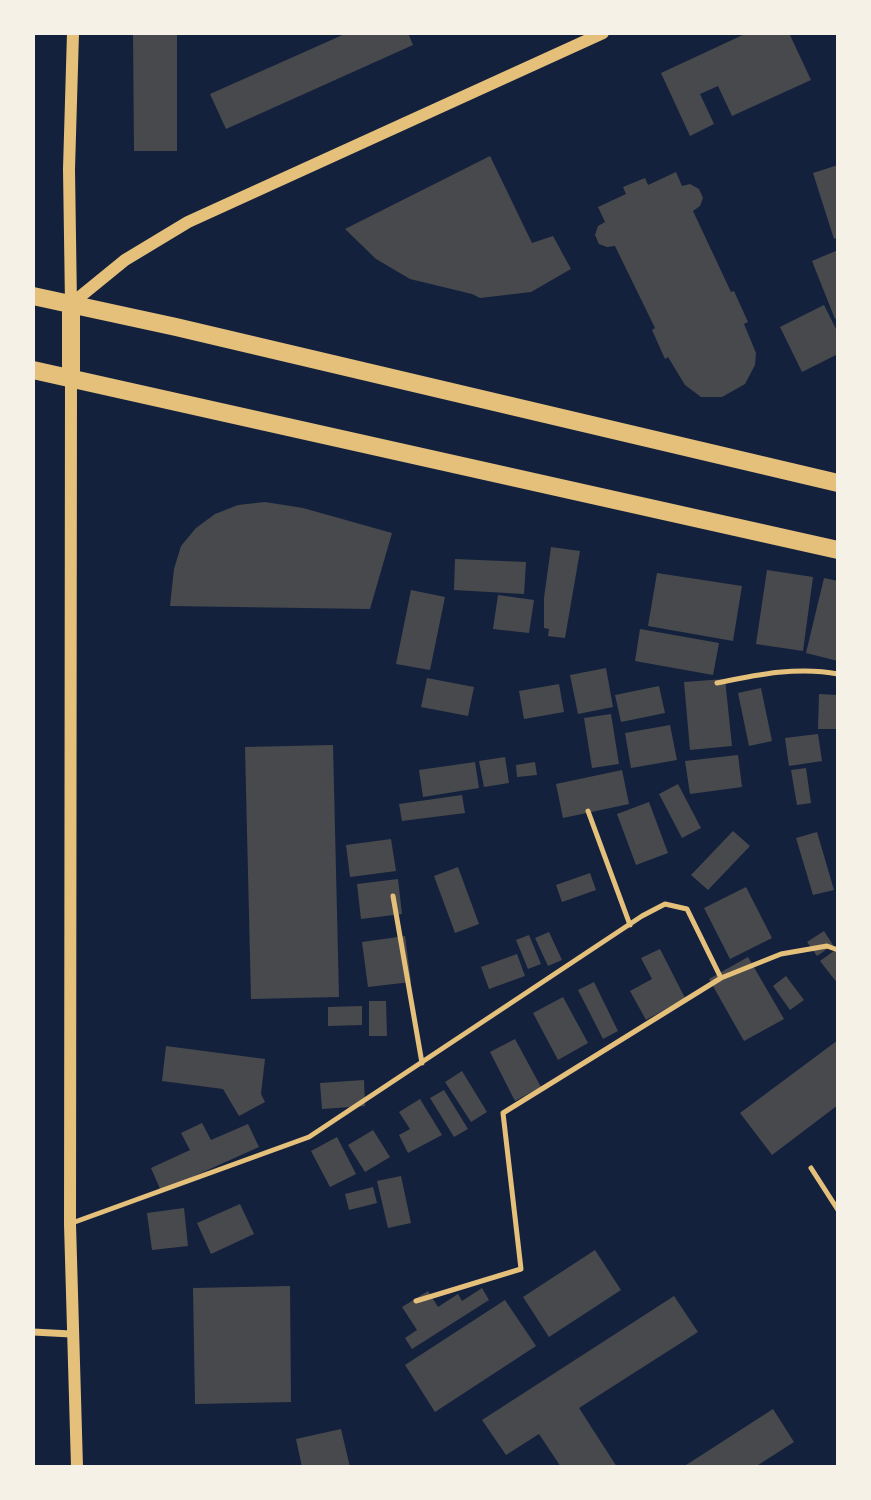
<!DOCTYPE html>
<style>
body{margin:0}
#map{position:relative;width:871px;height:1500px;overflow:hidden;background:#14213d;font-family:"Public Sans",sans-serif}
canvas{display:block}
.frame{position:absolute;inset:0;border:35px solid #f6f1e7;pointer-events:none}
</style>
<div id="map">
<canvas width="871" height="1500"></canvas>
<div class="frame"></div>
</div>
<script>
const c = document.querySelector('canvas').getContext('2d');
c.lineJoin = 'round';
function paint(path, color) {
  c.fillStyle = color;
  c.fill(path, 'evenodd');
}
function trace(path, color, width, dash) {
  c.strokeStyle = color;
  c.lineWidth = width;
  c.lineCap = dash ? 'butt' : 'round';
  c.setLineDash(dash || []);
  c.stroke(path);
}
paint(new Path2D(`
 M133 33H177V151H134Z
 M347 33H408L413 45 226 129 210 94Z
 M747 33H789L811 80 732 116 718 86 700 94 714 124 690 136 661 73Z
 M490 156 532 243 553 236 571 269 531 292 480 298 472 294 410 279 376 259 345 229Z
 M838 165V237L834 239 813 173Z
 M676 172 682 186 690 184 699 189 703 198 700 206 693 211 731 292 734 291 748 322 744 324 756 353 755 365 745 384 722 397H701L685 385 668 357 665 359 652 330 655 328 615 246 607 247 599 244 595 235 598 226 605 222 598 207 626 194 623 187 645 178 648 185Z
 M838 250V318L835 319 812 261Z
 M824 305 838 333V354L802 372 780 327Z
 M265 502 303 508 392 533 370 609 170 606 174 569 181 546 196 528 215 514 238 505Z
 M551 547 580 551 565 638 548 636 549 629 544 628V598Z
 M455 559 526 562 524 594 454 590Z
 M767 570 813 577 803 651 756 644Z
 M657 573 742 586 733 641 648 626Z
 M824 578 838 581V661L806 653Z
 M411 590 445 597 430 670 396 664Z
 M498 595 534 600 529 633 493 629Z
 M640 629 719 643 713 675 635 661Z
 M606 668 613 707 578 714 570 675Z
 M427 678 474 687 468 716 421 707Z
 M725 679 732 746 690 750 684 682Z
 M559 684 564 712 524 719 519 691Z
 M659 686 665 713 621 722 615 695Z
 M761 688 772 741 749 746 738 693Z
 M819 694 838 695V729H818Z
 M611 714 619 764 592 768 584 718Z
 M670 725 677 760 631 768 625 733Z
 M818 734 822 761 789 766 785 738Z
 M333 745 339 997 251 999 245 747Z
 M738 755 742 787 690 794 685 761Z
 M505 757 509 783 484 787 479 761Z
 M475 762 479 788 423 797 419 770Z
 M535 762 537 775 517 777 516 765Z
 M806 768 811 803 797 805 791 770Z
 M622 770 629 804 563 818 556 784Z
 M678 784 701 828 682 838 659 794Z
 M462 795 465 813 402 821 399 804Z
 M649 802 668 853 636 865 617 814Z
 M733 831 750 846 708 890 691 875Z
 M817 832 834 890 813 895 796 838Z
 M391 839 396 871 350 877 346 845Z
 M458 867 479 924 455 933 434 876Z
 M590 873 596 890 562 902 556 885Z
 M398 879 402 914 361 919 357 884Z
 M746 887 772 938 730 959 704 908Z
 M824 931 833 945 817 956 807 942Z
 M549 932 562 960 548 966 535 938Z
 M529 935 541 964 528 969 516 940Z
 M405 936 411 982 368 987 362 942Z
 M838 948V984L820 961Z
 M660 949 685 998 646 1020 630 991 652 979 641 958Z
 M517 954 525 976 489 989 481 967Z
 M748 957 784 1019 744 1041 709 979Z
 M786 976 804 1000 790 1010 773 986Z
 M594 982 618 1031 603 1039 578 990Z
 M563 997 588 1043 558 1060 533 1013Z
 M369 1001H386L387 1036H369Z
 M362 1006V1025L328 1026V1007Z
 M515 1039 541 1087 515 1101 490 1052Z
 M838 1040V1105L772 1155 740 1113Z
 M166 1046 265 1059 261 1094 265 1102 239 1116 223 1089 162 1081Z
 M462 1071 487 1112 471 1122 445 1082Z
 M364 1080 365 1106 322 1109 320 1083Z
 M444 1090 468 1129 454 1137 430 1098Z
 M420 1099 442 1135 408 1153 399 1135 410 1129 399 1112Z
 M202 1123 211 1140 248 1124 259 1147 161 1191 151 1168 190 1150 181 1133Z
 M373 1130 390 1157 365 1172 348 1145Z
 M337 1137 356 1174 330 1187 311 1151Z
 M401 1176 411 1223 388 1228 377 1181Z
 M373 1187 377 1203 349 1210 345 1194Z
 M240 1204 254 1234 211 1254 197 1223Z
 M184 1208 188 1246 152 1250 147 1213Z
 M595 1250 621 1290 549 1337 523 1297Z
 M290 1286 291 1402 195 1404 193 1288Z
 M482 1288 489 1300 412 1349 405 1338 417 1330 402 1307 428 1291 438 1307 458 1294 462 1301Z
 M674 1296 698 1332 579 1408 617 1467H561L539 1434 506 1455 482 1420Z
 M505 1300 536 1346 435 1412 405 1365Z
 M773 1409 794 1442 755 1467H683Z
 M341 1429 350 1467H302L296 1439Z`), '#48494c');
trace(new Path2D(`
 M717 683C756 675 798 666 838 674
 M588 811 630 925
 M393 896 422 1063
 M811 1168 838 1210
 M72 1223 309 1137 642 916 665 904 687 909 721 978
 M416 1301 521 1269 503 1113 721 978 781 954 827 946 838 950`), '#e5c07b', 5);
trace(new Path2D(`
 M33 1332 71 1334`), '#e5c07b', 7);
trace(new Path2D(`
 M71 304 125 260 188 222 603 33
 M71 304 69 169 73 33
 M71 378 70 1224 77 1467`), '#e5c07b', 12);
trace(new Path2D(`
 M33 296 176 327 838 483
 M71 304V378
 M33 370 838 550`), '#e5c07b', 18);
</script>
